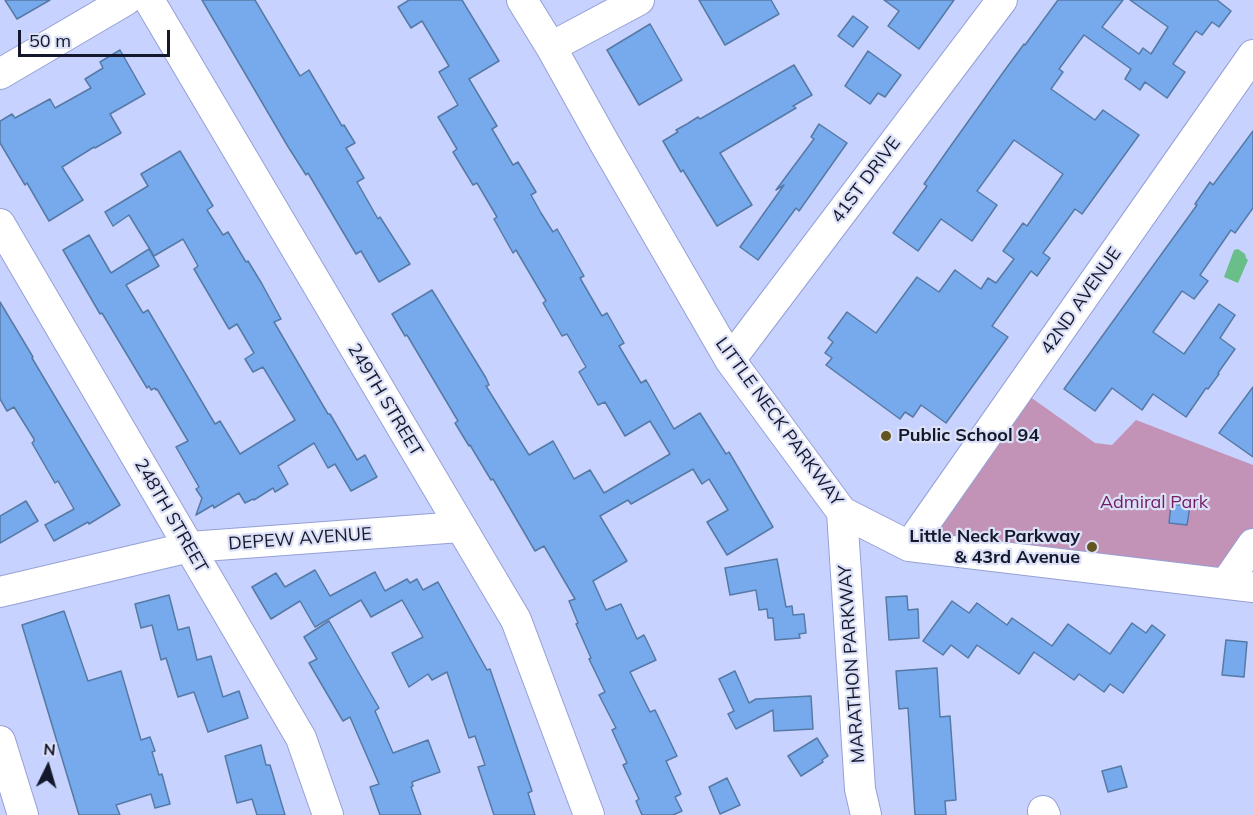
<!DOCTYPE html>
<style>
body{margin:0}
#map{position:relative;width:1253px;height:815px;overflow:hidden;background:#c8d2ff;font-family:Mulish,sans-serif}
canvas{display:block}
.north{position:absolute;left:18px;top:737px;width:60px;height:60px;-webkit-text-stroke:4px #dbe0f7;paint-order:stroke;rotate:5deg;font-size:16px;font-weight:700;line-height:24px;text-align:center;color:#14182c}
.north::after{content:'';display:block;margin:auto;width:21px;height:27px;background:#14182c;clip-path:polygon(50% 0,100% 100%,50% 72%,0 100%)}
.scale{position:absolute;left:18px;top:30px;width:152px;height:27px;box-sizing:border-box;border:3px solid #14182c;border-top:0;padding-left:8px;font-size:18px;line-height:21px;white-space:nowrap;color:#14182c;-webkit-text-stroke:4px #dbe0f7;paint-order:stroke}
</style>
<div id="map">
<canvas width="1253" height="815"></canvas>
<div class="north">N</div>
<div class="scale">50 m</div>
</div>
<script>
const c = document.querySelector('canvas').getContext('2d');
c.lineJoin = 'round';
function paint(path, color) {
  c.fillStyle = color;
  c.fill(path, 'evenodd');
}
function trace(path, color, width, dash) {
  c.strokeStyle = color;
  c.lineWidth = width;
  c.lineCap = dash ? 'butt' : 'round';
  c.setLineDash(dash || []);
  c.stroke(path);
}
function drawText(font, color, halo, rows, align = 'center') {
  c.font = font + ' Mulish,sans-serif';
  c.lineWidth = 4.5;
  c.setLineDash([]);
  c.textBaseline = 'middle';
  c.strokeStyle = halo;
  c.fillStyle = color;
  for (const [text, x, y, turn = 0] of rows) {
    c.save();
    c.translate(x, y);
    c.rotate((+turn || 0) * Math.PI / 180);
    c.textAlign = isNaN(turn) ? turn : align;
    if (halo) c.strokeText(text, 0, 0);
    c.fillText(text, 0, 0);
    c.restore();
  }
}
paint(new Path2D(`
 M1019 389 1095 443 1112 445 1136 420 1253 465V544L1226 583 909 546Z`), '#c293b7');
paint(new Path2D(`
 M1238 249 1245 254 1246 258 1248 260 1238 283 1224 277 1234 250Z`), '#6abe8a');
const building = new Path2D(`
 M5 0H50L17 19Z
 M202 0H255L300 76 309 70 342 126 344 125 355 143 346 148 364 178 357 182 378 219 380 217 410 264 379 282 361 251 356 254 308 173 306 175 287 145Z
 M409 0H462L499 61 469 79 497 126 492 129 513 165 518 162 536 192 531 195 541 213 553 232 557 229 584 276 580 278 602 316 607 313 624 343 619 346 641 383 646 380 674 429 700 413 726 454 729 452 773 527 727 555 707 522 728 510 709 479 702 484 693 469 631 504 628 500 600 516 627 561 593 581 606 610 621 604 637 639 644 635 656 660 630 672 650 712 655 710 677 756 666 761 681 794 675 797 682 811 673 815H642L636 801 639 799 623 765 627 763 612 730 616 728 599 695 605 692 589 659 591 658 576 624 578 623 569 601 575 599 544 546 535 551 493 479 491 480 470 445 469 446 455 423 458 421 407 335 405 336 392 314 432 290 486 378 489 385 486 386 529 455 553 441 574 479 590 470 604 493 670 454 650 421 625 436 605 402 598 405 579 372 586 367 567 334 562 336 543 303 546 301 516 250 513 253 494 219 497 217 477 183 473 185 453 152 457 149 438 117 458 105 439 72 449 66 422 21 411 28 398 7Z
 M699 0H771L779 14 725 45Z
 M884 0H954L919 49 888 26 899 11Z
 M1058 0H1123L1102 27 1139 54 1143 48 1151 54 1168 27 1130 0H1217L1231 11 1219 27 1212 22 1202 35 1196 31 1173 64 1185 72 1167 98 1145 82 1140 90 1125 79 1131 69 1084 35 1059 69 1063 72 1051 89 1095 120 1103 110 1139 135 1082 214 1075 209 1043 253 1050 258 1037 276 1031 271 992 326 1008 337 946 423 921 405 913 417 905 412 900 419 826 365 832 358 825 353 833 342 828 338 847 312 876 333 917 277 939 292 955 270 981 289 988 278 996 283 1014 259 1003 251 1023 223 1027 226 1063 174 1014 140 977 191 997 205 972 241 941 219 918 251 893 233 927 186 924 184 945 154 1002 74 1024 44 1025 45Z
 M853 16 868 27 853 47 838 36Z
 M650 24 682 80 639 105 607 50Z
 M120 50 145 94 110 114 121 133 95 148 94 147 62 167 83 200 49 221 27 183 25 185 0 143V121L12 114 15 118 50 99 55 108 91 88 85 79 103 68 100 62Z
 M868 51 901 75 885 97 878 93 870 104 845 86Z
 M794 65 812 95 793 106 796 108 720 153 752 205 717 226 683 170 681 172 663 141 678 132 676 130 687 124 698 117 700 119Z
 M819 124 847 143 799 211 796 208 758 260 740 247 784 185 776 190 814 139 811 137Z
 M1253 131V208L1235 233 1231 230 1200 275 1208 281 1194 299 1182 291 1153 332 1184 354 1219 304 1235 315 1220 338 1235 349 1218 373 1219 374 1208 389 1206 388 1186 417 1153 394 1142 410 1112 388 1095 411 1064 389 1197 205 1195 204 1210 182 1213 185Z
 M180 151 213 206 207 210 223 235 228 232 246 262 248 261 262 284 281 319 274 322 328 414H330L357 460 365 455 377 477 351 491 335 464 328 468 314 443 278 466 288 484 275 492 273 488 254 500 253 499 245 503 239 493 214 508 213 505 196 515 202 498 196 489 199 487 176 447 188 441 157 389 156 390 155 388 151 390 149 386 147 388 102 313 100 314 63 250 89 235 111 273 149 249 159 266 126 285 143 313 148 310 215 424 220 421 240 454 295 420 263 367 253 372 245 359 254 353 237 324 229 329 194 269 198 266 183 239 154 256 129 215 113 226 105 212 148 186 141 174Z
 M0 302 33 357 32 358 54 395 120 505 89 524 88 522 54 541 45 525 74 509 58 481 55 483 32 443 34 441V439L14 407 7 411 0 399Z
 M1253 387V457L1219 433Z
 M26 501 38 521 0 543V516Z
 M1171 504 1190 506 1187 525 1169 523Z
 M777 559 786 607 792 606 793 615 804 614 806 633 799 634 800 638 775 640 773 618H768L767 609 759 610 756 590 730 595 725 568Z
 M315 570 330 596 375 572 385 591 407 579 410 583 417 579 423 590 438 582 487 670 490 669 532 791 528 793 535 815H494L478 767 485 765 475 736 469 738 447 672 432 680 428 674 409 687 392 653 423 637 402 600 371 617 361 600 315 627 300 601 271 619 252 587 276 573 285 587Z
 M169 595 178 630 189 627 197 660 211 656 223 697 239 691 248 718 208 732 194 692 178 697 166 658 161 660 152 625 141 628 135 604Z
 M907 596 908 610 918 609 919 638 889 640 886 597Z
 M952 601 969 613 977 603 1007 625 1012 618 1052 646 1068 624 1110 654 1132 623 1146 633 1152 625 1165 635 1123 693 1110 684 1104 692 1079 674 1074 680 1034 652 1019 674 977 645 968 658 951 645 943 655 923 641Z
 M64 611 88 681 121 671 141 740 150 737 155 751 152 752 159 775 162 774 170 804 155 808 151 794 116 805 120 815H79L22 625Z
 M329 621 379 708 375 711 393 753 428 740 440 772 412 782 413 786 411 787 421 815H380L370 787 379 784 350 717 343 721 309 663 317 659 304 637Z
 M1226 640 1247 642 1244 677 1222 675Z
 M937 668 940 717 950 716 956 800 945 801 946 815H915L908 708 899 709 896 671Z
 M735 671 749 703 756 699 811 696 813 729 774 731 773 710 736 729 728 714 734 711 719 679Z
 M817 738 828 756 822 760 823 762 801 776 788 756Z
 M261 745 266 765H270L285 815H257L252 799 237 803 225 756Z
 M1121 766 1127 787 1108 792 1102 771Z
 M727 778 740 805 720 814 709 787Z`);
paint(building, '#76aaed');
trace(building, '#5679a5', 1.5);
const minor = new Path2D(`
 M149 0 516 620 589 815
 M522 0 551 47 605 144 730 360 842 512 909 546 1253 587
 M551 47 639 0
 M0 74 126 0
 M0 224 301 738 328 815
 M730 360 1002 0
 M842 512 860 789 866 815
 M909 546 1253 55
 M1226 583 1253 544
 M0 592 190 547 460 527
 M0 741 23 815
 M1043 811 1045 815`);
trace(minor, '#95a0d6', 32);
trace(minor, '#fff', 30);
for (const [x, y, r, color] of [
 [886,436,6,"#625522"],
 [1092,547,6,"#625522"]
]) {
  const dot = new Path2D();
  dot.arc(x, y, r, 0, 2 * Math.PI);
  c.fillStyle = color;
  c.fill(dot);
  trace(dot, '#dbe0f7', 2);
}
drawText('18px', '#14182c', '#dbe0f7', [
 ["41ST DRIVE",866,180,-53],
 ["42ND AVENUE",1081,301,-55],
 ["249TH STREET",385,400,59],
 ["LITTLE NECK PARKWAY",779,422,54],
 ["248TH STREET",171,516,60],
 ["DEPEW AVENUE",300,539,-4],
 ["MARATHON PARKWAY",852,664,-94]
]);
drawText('bold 18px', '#14182c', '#dbe0f7', [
 ["Public School 94",898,436],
 ["Little Neck Parkway",1080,537,"right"],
 ["& 43rd Avenue",1080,558,"right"]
], 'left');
drawText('18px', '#711d64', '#dbe0f7', [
 ["Admiral Park",1154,503]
]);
</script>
